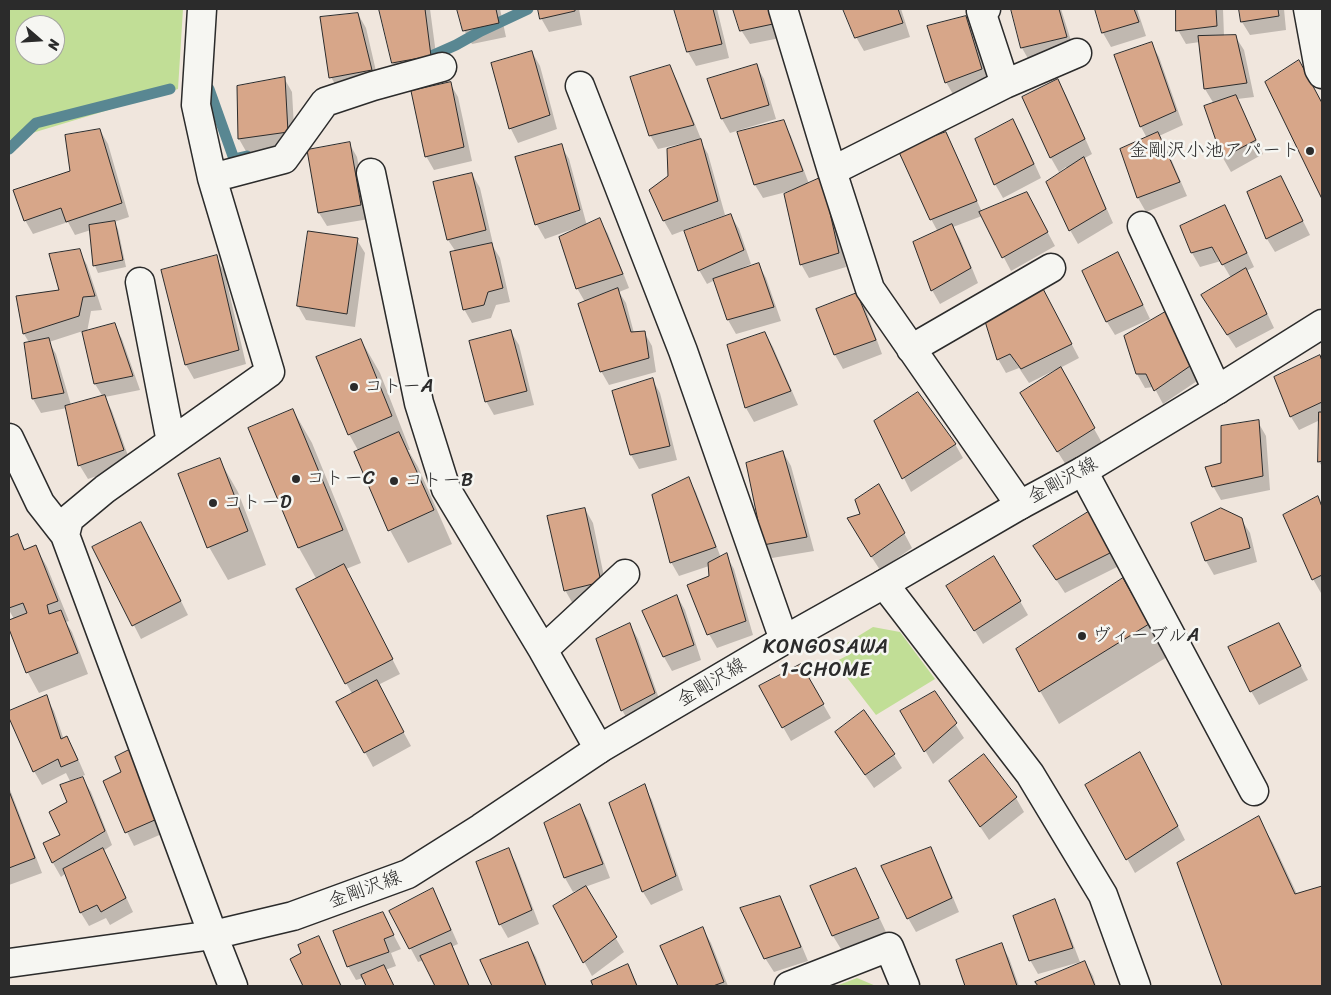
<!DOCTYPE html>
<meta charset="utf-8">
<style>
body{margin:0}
#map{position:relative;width:1331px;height:995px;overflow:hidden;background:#f0e6dd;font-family:Sriracha,sans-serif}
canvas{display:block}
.frame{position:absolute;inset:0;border:10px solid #2b2b2b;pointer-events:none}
.north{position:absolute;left:15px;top:15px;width:50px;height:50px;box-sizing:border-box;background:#f6f6f2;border:1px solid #a5a5a2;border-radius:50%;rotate:109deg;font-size:14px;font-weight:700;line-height:20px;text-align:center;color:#2b2b2b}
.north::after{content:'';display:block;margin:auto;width:18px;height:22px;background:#2b2b2b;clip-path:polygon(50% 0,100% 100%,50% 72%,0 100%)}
</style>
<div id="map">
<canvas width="1331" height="995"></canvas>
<div class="frame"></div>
<div class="north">N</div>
</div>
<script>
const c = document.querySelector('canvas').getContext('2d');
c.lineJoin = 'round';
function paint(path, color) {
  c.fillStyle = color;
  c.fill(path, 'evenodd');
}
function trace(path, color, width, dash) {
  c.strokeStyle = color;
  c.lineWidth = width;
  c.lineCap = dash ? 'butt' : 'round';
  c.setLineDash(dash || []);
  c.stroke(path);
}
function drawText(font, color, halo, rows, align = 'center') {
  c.font = font + ' Sriracha,"Klee One",sans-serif';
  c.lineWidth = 5;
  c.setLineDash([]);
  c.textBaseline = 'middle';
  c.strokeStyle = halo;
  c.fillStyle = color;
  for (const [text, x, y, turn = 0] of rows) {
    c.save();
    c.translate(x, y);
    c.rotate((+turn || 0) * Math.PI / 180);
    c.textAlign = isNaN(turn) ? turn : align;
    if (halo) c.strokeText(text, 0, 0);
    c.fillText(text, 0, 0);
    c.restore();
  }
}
paint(new Path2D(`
 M9 9H183L178 89 9 140ZM25 25H55V55H25Z
 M873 627 900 632 935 679 876 715 835 662 852 653 847 643Z
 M857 978 876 986H836Z`), '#c1de96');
paint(new Path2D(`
 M381 9H430L438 69 401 77 393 63Z
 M459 9H500L506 37 472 44 464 30Z
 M540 9H579L582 25 549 32 541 18Z
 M676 9H717L729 58 696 66 688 52Z
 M735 9H773L780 38 750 44 741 30Z
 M844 9H901L910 37 864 51 856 37Z
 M1016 9H1061L1074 50 1030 62 1022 48 1012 10Z
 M1096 9H1137L1146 36 1111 47 1103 33Z
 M1177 9H1223L1224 36H1235L1244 50 1254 97 1237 99 1263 154 1231 172 1223 158 1205 107 1214 104 1205 89 1200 42 1186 44 1178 30Z
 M1240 9H1284L1286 30 1250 35 1242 22Z
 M358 14 366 28 379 84 339 91 331 77Z
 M965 18 973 32 989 83 954 96 946 82Z
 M1151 43 1159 57 1183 125 1159 136 1166 147 1187 196 1146 212 1138 198 1122 150 1147 138 1141 127 1116 56Z
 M532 52 540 66 557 129 518 143 511 129 493 63Z
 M1299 62 1322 103V196L1267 83Z
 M756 65 764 79 776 119 730 133 722 119 709 80Z
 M669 66 677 80 701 139H699L708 154 725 215 685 230 686 232 731 216 739 229 751 264 742 268 743 270 758 264 766 278 781 321 736 334 728 320 715 280 707 284 699 270 685 230 672 235 664 221 650 190 669 177 690 144 689 142 658 149 650 135Z
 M284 78 292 92 295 145 247 153 239 139Z
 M1058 81 1066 95 1092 154 1083 159 1091 173 1113 223 1078 244 1070 230 1047 182 1067 169 1066 167 1059 172 1051 158 1023 98Z
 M450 83 458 97 472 161 434 170 426 156Z
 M1013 121 1021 134 1041 178 1003 198 995 184Z
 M783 122 791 136 809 184 829 192 846 267 809 278 801 264 794 190 763 198 755 185Z
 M100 130 108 144 129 217 114 222 118 229 126 267 98 273 95 266 91 230 75 235 68 222 33 234 25 220 72 172Z
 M945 133 953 147 982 212 1034 207 1055 246 1011 271 982 216 953 227 960 239 978 283 940 304 932 290 938 232 931 219Z
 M349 143 357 157 369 219 327 226 319 213Z
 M561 146 569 159 587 226 600 220 608 234 629 288 619 292 626 303 634 333 644 332 652 346 656 372 609 385 601 371 585 302 577 288 582 226 545 239 537 225 517 157Z
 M472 174 480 188 493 244 492 245 500 258 510 302 496 305 491 318 472 323 464 309 456 252 448 240 435 183Z
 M1288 191 1310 235 1275 252 1267 239 1249 193Z
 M1225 206 1232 220 1254 267 1246 271 1253 283 1274 328 1236 348 1210 309 1231 278 1221 261 1200 267 1192 253Z
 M309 232 357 240 365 253 355 327 306 320 298 306Z
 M79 251 87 265 102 310 91 311 87 332 114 325 122 339 140 390 105 397 112 411 131 464 88 479 80 466 67 408 41 413 33 399 30 344 24 334 61 291ZM83 331 95 384 103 397 71 405 56 354 49 342Z
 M1118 254 1126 268 1150 319 1115 335 1107 322 1084 271Z
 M216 257 224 271 246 364 194 379 186 365 162 271Z
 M857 294 865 308 882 354 843 369 835 355 817 310Z
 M1048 299 1079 358 1060 368 1102 443 1066 465 1030 408 1056 371 1055 370 1029 383 1019 368 1006 373 998 359Z
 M1174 326 1197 381 1163 404 1154 387 1145 388 1137 374Z
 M511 332 519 345 534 405 494 415 486 401Z
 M765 333 773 347 798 405 754 422 746 408 728 346Z
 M361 340 380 373 410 450H408L418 467 452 544 408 563 390 530 359 452 349 434Z
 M1319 356 1322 362V466L1319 462 1320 420 1299 430 1291 417 1276 378Z
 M652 379 660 393 677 460 639 469 631 455 614 391Z
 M293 410 312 443 361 563 346 569 400 674 378 685 411 746 373 767 338 702 353 695 346 683 317 580 299 548 250 429Z
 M875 421 955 444 963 458 911 492Z
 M1258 422 1266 436 1270 490 1221 500 1213 486 1222 464Z
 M783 452 791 466 814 551 772 558 764 544Z
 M219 459 238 492 266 565 228 580 209 547Z
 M688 478 696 492 721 558 726 555 734 569 753 635 717 648 709 634 710 577 709 566 679 576 671 562Z
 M1317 498 1322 507V592L1321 593 1313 579Z
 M886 499 912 548 880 570 856 533 862 515Z
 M585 509 593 523 608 596 573 604 565 590Z
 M1093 511 1121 565 1065 593 1043 560Z
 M1241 519 1250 533 1257 562 1214 575 1206 561 1193 523Z
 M17 536 26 551 36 547 47 567 69 621 66 622 72 632 88 674 39 693 28 673 9 625V621L14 619 9 610V539Z
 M149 537 188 615 141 639 94 547Z
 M1122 580 1167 657 1059 724 1040 691Z
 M677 596 685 610 701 660 672 671 664 657 644 612Z
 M956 600 1020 601 1028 615 983 644Z
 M630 625 638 639 662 707 630 724 622 710Z
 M1287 639 1308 680 1259 705 1251 691Z
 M801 666 831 718 791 741 783 727Z
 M46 697 54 711 64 740 67 738 75 752 85 775 70 781 66 773 42 785 34 771 9 713Z
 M902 711 955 724 964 738 933 764Z
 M837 733 894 755 902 768 874 788 845 747Z
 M1148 767 1185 840 1135 873 1087 786Z
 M83 779 91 792 112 845 103 851 110 863 133 912 110 925 106 918 89 926 81 913 66 873 61 877 53 863 45 843 62 835 68 803Z
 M104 781 171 830 134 846 127 832Z
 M644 786 652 800 683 890 651 905 643 892 611 804Z
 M9 787 42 873 9 885Z
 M959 795 1016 798 1024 812 989 840Z
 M580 806 588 820 610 878 585 887 624 952 592 976 554 907 584 888 573 892 565 878 546 824Z
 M1258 818 1273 843 1297 894 1322 888V986H1223L1179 864Z
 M930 848 938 862 959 912 916 932 908 918Z
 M508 849 516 863 539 924 508 938 500 924Z
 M855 869 863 883 886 932 841 949 833 936 812 887Z
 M432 890 440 903 458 944 451 947 458 959 470 986H436L424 960 418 962 391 912Z
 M779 897 787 911 808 961 774 972 765 958Z
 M1054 901 1062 915 1080 962 1038 974 1030 960Z
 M382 913 401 949 391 953 396 966 385 970 394 986H368L363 978 356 980 348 966Z
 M703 929 711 943 728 986H680L661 946Z
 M318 937 326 951 342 986H304L291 959 302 954Z
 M528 943 536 957 547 986H494L482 961Z
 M1001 944 1009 958 1019 986H966L957 961Z
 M1085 962 1093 976 1096 986H1039L1037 982Z
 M628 965 638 986H594L592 982Z`), '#0003');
trace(new Path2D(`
 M420 61 456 45 481 31 528 9
 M209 89 234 159 247 156
 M9 149 36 123 170 89`), '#598792', 11);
const building = new Path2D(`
 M379 9H425L431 56 392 63Z
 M457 9H496L499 23 463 31Z
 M538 9H575V11L540 19Z
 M674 9H713L722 44 687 52Z
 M733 9H769L773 24 740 31Z
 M843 9H898L903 23 855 38Z
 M1011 9H1059L1067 37 1021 48Z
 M1095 9H1134L1139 22 1102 33Z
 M1176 9H1216L1217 26 1176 31Z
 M1239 9H1278L1279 16 1241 22Z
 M358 13 372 70 329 78 320 17Z
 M966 16 982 69 945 83 927 26Z
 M1236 35 1247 83 1204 89 1198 36Z
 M1152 42 1176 111 1140 127 1114 55Z
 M532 51 550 115 509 129 491 63Z
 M1299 60 1322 103V199L1265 82Z
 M757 64 769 105 721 119 707 79Z
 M670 65 694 125 649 136 630 77Z
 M285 77 288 132 238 139 237 86Z
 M1058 79 1085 139 1050 158 1022 97Z
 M451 82 464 147 425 157 411 91Z
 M1236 95 1256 140 1222 158 1204 106Z
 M1013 119 1034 164 994 185 975 139Z
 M784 120 803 171 754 185 737 132Z
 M100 129 122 203 66 222 61 208 24 221 13 190 70 171 65 135Z
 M946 132 977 201 930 220 898 150Z
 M1158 132 1180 182 1137 198 1120 149Z
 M701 139 718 201 663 221 649 190 668 176 667 149Z
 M350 142 361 205 318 213 307 150Z
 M562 144 580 210 535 225 515 157Z
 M1084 157 1106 209 1069 231 1046 182Z
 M472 173 486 230 447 240 433 182Z
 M1281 176 1303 221 1266 239 1247 192Z
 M822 177 839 253 800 265 784 194Z
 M1027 192 1048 232 1002 258 979 212Z
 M1225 205 1247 253 1222 265 1212 247 1191 253 1180 226Z
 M731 214 744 250 698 271 684 231Z
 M600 218 623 274 576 289 559 237Z
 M115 221 123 260 93 266 89 225Z
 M952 224 971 268 931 291 913 242Z
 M308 231 358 238 347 314 297 306Z
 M492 243 503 288 488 292 484 305 463 310 450 252Z
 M80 249 95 296 83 297 79 316 23 334 16 296 59 290 49 254Z
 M1118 252 1143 305 1106 322 1082 271Z
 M217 255 239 350 185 365 161 270Z
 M759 263 774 307 727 320 713 279Z
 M1246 268 1267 314 1227 335 1201 295Z
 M1040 283 1072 344 1021 369 1010 354 997 360 984 318Z
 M618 288 631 332 645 331 649 358 600 372 578 304Z
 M857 293 876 340 834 355 816 309Z
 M1167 311 1190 366 1154 391 1146 374H1136L1124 336Z
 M115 323 133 376 94 384 82 332Z
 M511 330 527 391 485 402 469 341Z
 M765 332 791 391 745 408 727 345Z
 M49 338 64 393 32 399 24 343Z
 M361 339 392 416 348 435 316 357Z
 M1320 355 1322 361V402L1290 417 1274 377Z
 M1061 367 1095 428 1057 452 1020 393Z
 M653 378 670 446 630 455 612 391Z
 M918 392 956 444 902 479 874 421Z
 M105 395 124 450 78 466 65 406Z
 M293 409 343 530 298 548 248 428Z
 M1319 412H1322V461L1318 462Z
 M1259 420 1263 476 1212 487 1205 467 1221 463V426Z
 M399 432 434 510 388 531 354 452Z
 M783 451 807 537 763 545 746 463Z
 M220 458 248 531 207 548 178 474Z
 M689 477 716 547 670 563 652 495Z
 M879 484 905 533 871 557 847 518 860 514 855 500Z
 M1318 496 1322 507V575L1312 580 1283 515Z
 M585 508 601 582 564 591 547 516Z
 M1221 508 1242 518 1250 548 1205 561 1191 523Z
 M1093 509 1114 551 1056 580 1033 546Z
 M141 522 181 601 132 626 92 547Z
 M18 534 24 550 36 545 58 601 47 605 49 614 61 610 78 653 26 673 9 629V620L27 613 23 603 9 608V538Z
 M727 553 746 621 707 635 687 585 709 576 708 563Z
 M994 556 1021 601 974 631 946 586Z
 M344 564 393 659 345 684 296 589Z
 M1123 578 1149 624 1039 692 1016 649Z
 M677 595 694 645 663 657 642 611Z
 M630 623 655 693 621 711 596 639Z
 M1279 623 1301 666 1250 692 1228 647Z
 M801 664 824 704 782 728 759 686Z
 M377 680 404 732 364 753 336 702Z
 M935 691 957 723 924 752 900 711Z
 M47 695 61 739 67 736 78 760 61 767 58 759 33 772 9 718V711Z
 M864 710 895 754 865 775 835 732Z
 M139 745 164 816 125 833 103 781 121 772 115 757Z
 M1140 752 1178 826 1126 860 1085 785Z
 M984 754 1017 797 980 827 949 781Z
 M83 777 105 831 52 863 43 843 60 835 49 812 67 802 60 785Z
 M645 784 676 876 642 892 609 803Z
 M9 791 35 858 9 868Z
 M580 804 603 864 564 878 544 823Z
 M1259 816 1295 894 1322 886V986H1222L1177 863Z
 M931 847 952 898 907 919 881 866Z
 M103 848 126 898 101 912 97 905 80 913 63 869Z
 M509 848 532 910 499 925 476 862Z
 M856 868 879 918 832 936 810 886Z
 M586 886 617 937 583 963 553 906Z
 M433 888 451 930 409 949 389 911Z
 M780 896 801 947 764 959 740 908Z
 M1055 899 1073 948 1029 961 1013 916Z
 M383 912 394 935 384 939 389 952 347 967 333 931Z
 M703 927 724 982 713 986H678L660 946Z
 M319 936 341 986H303L290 959 301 953 298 945Z
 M528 942 546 986H492L480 960Z
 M451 943 469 986H435L420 956Z
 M1002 943 1017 986H965L956 960Z
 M1085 961 1095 986H1038L1035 982Z
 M628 964 637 986H593L591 981Z
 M384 965 394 986H366L361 975Z`);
paint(building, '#d7a689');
trace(building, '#2b2b2b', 1);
const minor = new Path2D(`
 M783 9 832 171 870 289 1020 505
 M986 9 981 11 1005 84
 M1308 9 1319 69 1322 74
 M580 86 683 351 784 640
 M832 171 1005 84 1077 53
 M371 173 419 403 446 489 543 650 599 749
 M212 178 284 159 325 102 373 86 442 67
 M1142 226 1217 390
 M140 282 171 442
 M911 349 1051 268
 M9 438 40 503 65 535
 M1083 471 1254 791
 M884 584 1030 774 1103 895 1136 986
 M543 650 625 574
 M9 963 213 935 65 535 69 519 105 489 270 372 212 178 196 105 202 9
 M789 986 889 947 905 986`);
const tertiary = new Path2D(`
 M233 986 213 935 293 916 408 874 481 828 599 749 784 640 884 584 1020 505 1083 471 1217 390 1322 324`);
trace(minor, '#2b2b2b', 31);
trace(tertiary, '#2b2b2b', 31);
trace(minor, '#f6f6f2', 28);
trace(tertiary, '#f6f6f2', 28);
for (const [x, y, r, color] of [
 [1310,151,5,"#2b2b2b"],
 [354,387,5,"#2b2b2b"],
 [296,479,5,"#2b2b2b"],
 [394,481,5,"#2b2b2b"],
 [213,503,5,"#2b2b2b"],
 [1082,636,5,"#2b2b2b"]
]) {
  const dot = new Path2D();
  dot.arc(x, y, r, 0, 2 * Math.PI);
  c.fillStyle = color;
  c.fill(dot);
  trace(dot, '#f6f6f2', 2);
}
drawText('19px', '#2b2b2b', '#f6f6f2', [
 ["金剛沢小池アパート",1300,151,"right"],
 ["コトーA",364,387],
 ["コトーC",306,479],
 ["コトーB",404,481],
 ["コトーD",223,503],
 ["ヴィーブルA",1092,636]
], 'left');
drawText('19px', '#2b2b2b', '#f6f6f2', [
 ["金剛沢線",1063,481,-29],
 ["金剛沢線",712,683,-31],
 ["金剛沢線",365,890,-20]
]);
c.letterSpacing = '1px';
drawText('20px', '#2b2b2b', '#f6f6f2', [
 ["KONGOSAWA",826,648],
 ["1-CHOME",826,671]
]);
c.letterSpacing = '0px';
</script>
